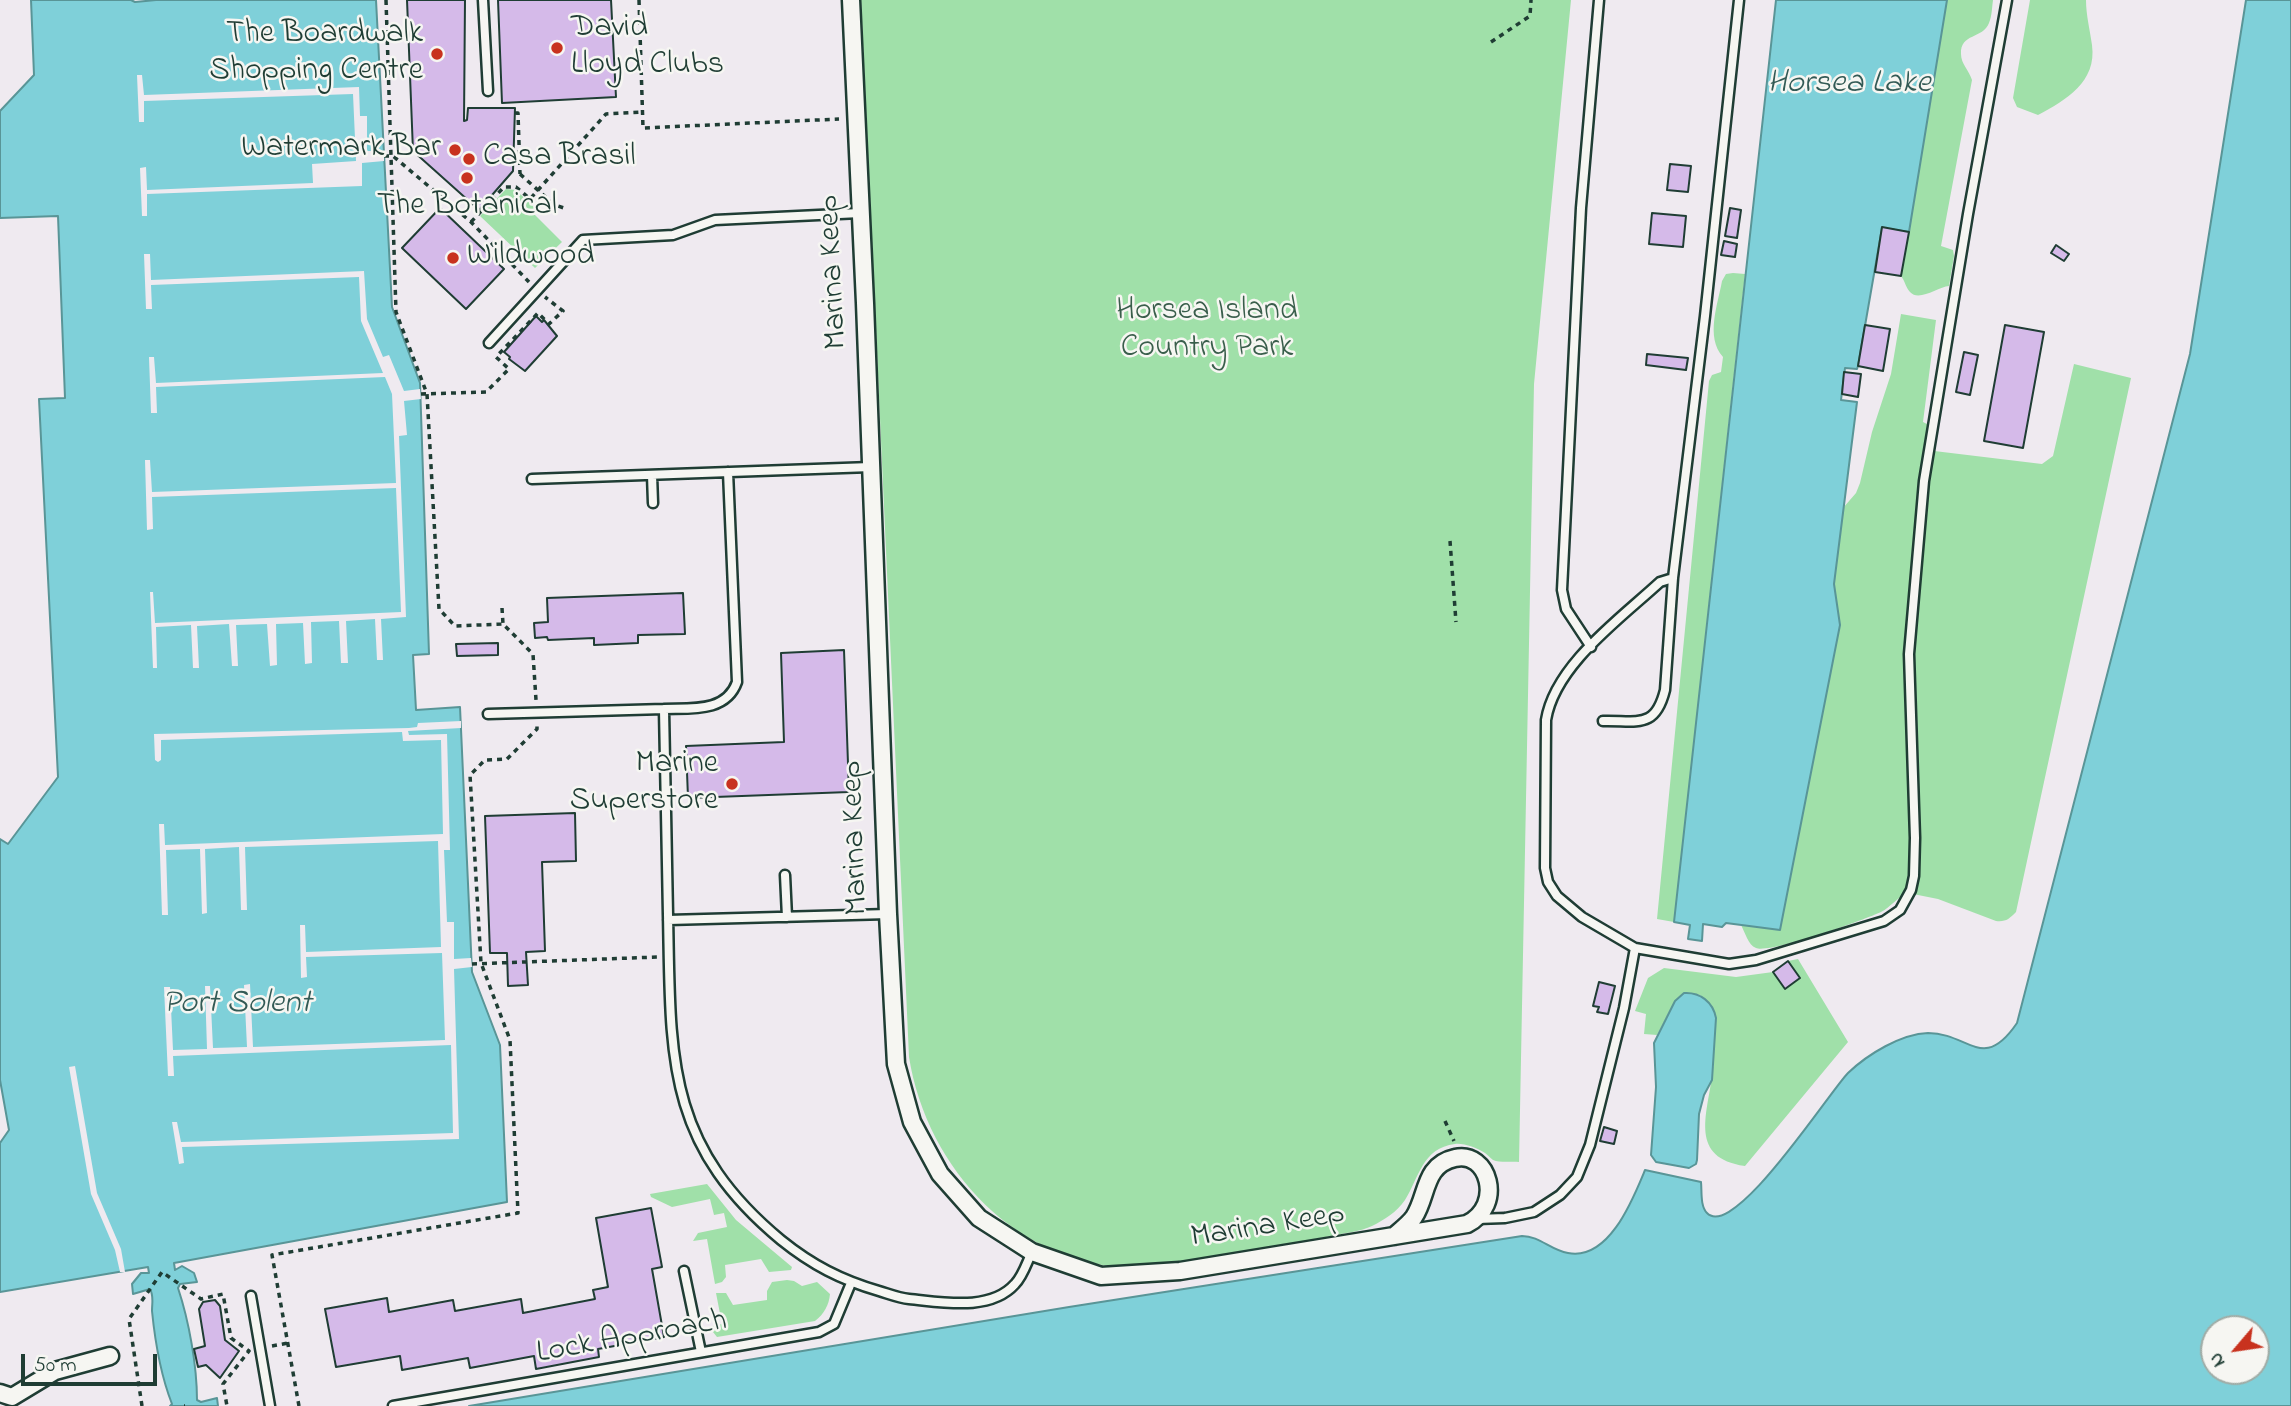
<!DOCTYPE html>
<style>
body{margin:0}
#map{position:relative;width:2291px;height:1406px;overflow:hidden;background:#efeaf0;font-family:"Indie Flower",sans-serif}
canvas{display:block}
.north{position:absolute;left:2200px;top:1315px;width:70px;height:70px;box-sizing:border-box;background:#f6f6f2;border:2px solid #a0aca6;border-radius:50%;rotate:241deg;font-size:19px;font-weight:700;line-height:28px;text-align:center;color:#1f3d34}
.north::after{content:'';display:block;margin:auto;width:24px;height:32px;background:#c8321e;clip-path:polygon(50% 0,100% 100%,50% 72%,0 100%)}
.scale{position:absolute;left:21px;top:1354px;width:136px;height:32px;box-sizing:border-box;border:4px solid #1f3d34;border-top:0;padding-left:9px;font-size:21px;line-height:24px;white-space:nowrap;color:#1f3d34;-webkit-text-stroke:5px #f6f6f2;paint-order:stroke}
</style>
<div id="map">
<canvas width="2291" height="1406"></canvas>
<div class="north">N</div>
<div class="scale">50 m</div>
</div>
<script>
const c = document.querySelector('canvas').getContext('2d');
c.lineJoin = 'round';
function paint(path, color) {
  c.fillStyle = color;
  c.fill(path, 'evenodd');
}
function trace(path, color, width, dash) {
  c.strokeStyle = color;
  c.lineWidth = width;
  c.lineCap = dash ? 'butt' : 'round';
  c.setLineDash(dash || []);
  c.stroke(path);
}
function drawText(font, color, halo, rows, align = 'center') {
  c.font = font + ' "Indie Flower",sans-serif';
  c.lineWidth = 5;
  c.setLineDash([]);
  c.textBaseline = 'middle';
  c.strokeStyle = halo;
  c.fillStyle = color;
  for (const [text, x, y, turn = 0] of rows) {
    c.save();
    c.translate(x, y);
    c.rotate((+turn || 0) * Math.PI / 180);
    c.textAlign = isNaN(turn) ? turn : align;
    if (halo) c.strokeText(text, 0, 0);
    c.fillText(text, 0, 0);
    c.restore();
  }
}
paint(new Path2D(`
 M861 0H1571L1534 384 1519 1162C1512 1161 1500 1163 1493 1160 1490 1158 1488 1155 1485 1153 1477 1148 1464 1143 1455 1144 1422 1148 1419 1178 1405 1200 1397 1212 1384 1220 1372 1226 1359 1232 1344 1233 1331 1236 1308 1240 1286 1245 1263 1249 1222 1257 1180 1268 1138 1268 1019 1268 927 1170 909 1057Z
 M1947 0H1993C1992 7 1992 16 1989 23 1983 39 1960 33 1961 54 1961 64 1969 70 1972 80L1941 246 1953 250 1954 256 1949 286C1938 287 1919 302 1910 292 1906 288 1905 281 1901 276Z
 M2030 0H2086C2086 15 2090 30 2092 45 2097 82 2066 100 2038 115L2017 107 2013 98Z
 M506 189 516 190 537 210 534 214 562 242 535 268 480 216Z
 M1733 273 1745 274 1674 922 1657 919 1709 381 1712 375 1721 372 1723 357C1705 337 1718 304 1722 281L1726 274Z
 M1901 314 1936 320 1923 422 1929 425 1926 450 2042 464 2053 456 2074 364 2131 378 2016 912C2009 919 2006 922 1996 921L1938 899 1908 893C1897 897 1891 907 1881 912 1864 920 1770 954 1756 948 1748 945 1745 932 1741 925L1780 930 1840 625 1834 584 1843 508 1856 493 1860 483 1872 432 1891 374Z
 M1798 959 1848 1042 1745 1166C1689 1158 1707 1115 1712 1076 1714 1064 1714 1051 1714 1038 1715 1032 1717 1023 1715 1017 1713 1010 1704 1001 1700 995L1689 993 1675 1001 1657 1035 1644 1034 1646 1014 1635 1011 1648 978 1664 968 1736 977 1773 972 1788 961Z
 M707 1184 736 1220 792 1267 791 1270 769 1272 761 1259 725 1265 726 1277 722 1282 715 1284 707 1239 693 1241 698 1233 727 1227 724 1213 714 1215 710 1199 672 1207 651 1197 650 1194Z
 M787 1280 794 1281 802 1286 817 1282 830 1294C829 1305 824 1314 815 1321L717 1337 709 1327 722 1324 716 1293H726L733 1305 767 1300V1291L772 1282Z`), '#a0e0a9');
const water = new Path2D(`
 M31 0H131L135 2 156 0H376L392 307 420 383 429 654 413 655 416 710 460 707 472 972 500 1045 507 1202 174 1263 175 1270 182 1266 194 1273 197 1282 180 1284 178 1288C189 1321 197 1366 197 1400L201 1402 217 1398 218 1406H170L172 1404C161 1376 155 1341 152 1311 152 1302 154 1296 150 1289L133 1294 132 1284 141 1273H149L148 1267 0 1292V1143L9 1130 0 1080V839L8 844 58 777 39 399 65 398 58 216 0 218V111L34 75Z
 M1776 0H1947L1909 232 1882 228 1858 366 1857 369 1845 368 1841 400 1857 402 1834 584 1840 625 1780 930 1726 923 1722 927 1703 924 1702 941 1688 939 1690 925 1674 922Z
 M2246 0H2291V1406H469L1069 1307 1522 1236C1540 1236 1550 1250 1568 1253 1609 1261 1633 1199 1645 1170L1701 1182C1702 1191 1700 1206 1707 1213 1734 1241 1830 1091 1848 1073 1868 1054 1901 1034 1928 1033 1969 1033 1983 1073 2017 1023L2190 354ZM2214 1329H2256V1371H2214Z
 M1684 993C1700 992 1713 1002 1716 1018L1712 1080 1704 1095 1699 1114 1697 1160 1696 1164 1689 1168 1656 1162 1651 1155 1656 1087 1654 1043 1675 1001Z`);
paint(water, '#7fd0d9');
trace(water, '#599597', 2);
paint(new Path2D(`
 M137 75H142L144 95 359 87 360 116H367V151H384V161L362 163V186L147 194V216H142L140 168 146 167 147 190 313 183 312 164 356 161 353 94 144 101V122H139Z
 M144 254H150L151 280 364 271 367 319 383 357 389 355 404 391 420 389 421 399 404 401 407 435 399 436 406 617 381 619 383 660H377L375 619 346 621 348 663H341L339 621 311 622 312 663 305 664 303 623 276 624 277 665 270 666 267 624 236 625 238 666H232L229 624 197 626 199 668H193L191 625 156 627 157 668H153L150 592H153L155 623 401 612 396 488 152 497 153 529 147 530 145 460H150L152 492 396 483 392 394 385 377 156 387 157 413H151L149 357H154L156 383 383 373 361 321 359 277 151 285 152 309H146Z
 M461 721V728L408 731 409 735 447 734 450 850H444L447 922H454V959L471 958 472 967 454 969 459 1139 182 1147 184 1163 179 1164 172 1122H177L181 1142 453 1133 451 1045 173 1056 174 1076H168L164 987H170L173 1050 207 1049 205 986H210L213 1048 247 1047 244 985 250 984 253 1047 445 1040 442 953 306 957 307 977 301 978 300 925H305L306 952 441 947 438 841 245 847 247 910H241L239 847 205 849 207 913 202 914 200 849 166 850 168 915H162L159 824H164L165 845 443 834 441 740 403 741 402 732 161 740V760L158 762 155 760 154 734 409 728 417 727 418 723Z
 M75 1066 97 1193 121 1249 125 1272H120L115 1250 91 1194 69 1067Z`), '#efeaf0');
const building = new Path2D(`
 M407 0H465L464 121 467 120 468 108H515L513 171 479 210 413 151Z
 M498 0H611L616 97 502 103Z
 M1670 164 1691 166 1688 192 1667 190Z
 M440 208 504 269 466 309 402 248Z
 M1730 208 1741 210 1737 238 1725 236Z
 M1652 213 1686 216 1683 247 1649 244Z
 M1882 227 1909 232 1901 276 1875 272Z
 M1724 241 1737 244 1735 257 1721 255Z
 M2056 245 2069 254 2064 261 2051 253Z
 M536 316 542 322 544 320 557 336 525 371 509 359 510 357 504 352Z
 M1865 325 1890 329 1883 371 1858 366Z
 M2005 325 2044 332 2023 448 1984 441Z
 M1964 352 1978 355 1970 395 1956 392Z
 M1647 354 1688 358 1686 370 1646 365Z
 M1844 372 1861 374 1858 397 1842 394Z
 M683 593 685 634 638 635V643L594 645V638L548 640 547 637 535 638 534 623 548 622 547 598Z
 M498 643V655L457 656 456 644Z
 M844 650 849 792 688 798 686 746 784 742 781 653Z
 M575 813 576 861 542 862 545 951 526 952 528 985 508 986 507 953H490L485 816Z
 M1788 961 1800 978 1785 989 1773 972Z
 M1599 982 1615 986 1608 1014 1597 1012 1599 1007 1593 1006Z
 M1604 1127 1617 1131 1614 1144 1600 1141Z
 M651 1208 662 1267 652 1269 664 1337 598 1349 599 1357 536 1369 534 1356 470 1368 468 1358 402 1370 400 1356 336 1367 325 1309 387 1298 389 1312 453 1300 455 1311 521 1299 523 1313 595 1299 593 1290 608 1287 596 1218Z
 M215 1300 220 1306 225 1340 239 1351 220 1378 206 1365 198 1367 194 1349 205 1346 199 1309 203 1302Z`);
paint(building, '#d5bae9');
trace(building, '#1f3d34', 2);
const lane = new Path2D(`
 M483 0 488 91
 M489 343 583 240 673 235 715 220 860 213
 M652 475 653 503
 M532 479 871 467
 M1673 578 1660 582C1620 619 1555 665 1546 720L1545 868 1548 882 1557 896 1582 917 1635 948 1729 964 1756 960 1884 921 1900 910 1911 890 1914 876 1915 838 1909 654 1924 481 1968 214 2007 0
 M1591 647 1566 609 1562 590 1581 208 1599 0
 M664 709C690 708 726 713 737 682L728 472
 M488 714 664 709C665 778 667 847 668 915 671 1054 664 1143 781 1240 812 1265 841 1280 879 1291 889 1294 899 1298 909 1299 942 1302 990 1312 1015 1284 1023 1276 1027 1262 1032 1252
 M1603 721C1637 720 1655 730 1665 690L1673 578 1705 316 1739 0
 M785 875 787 917
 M668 920 888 914
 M1477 1219 1505 1218 1534 1212 1560 1195 1577 1177 1590 1145 1624 1008 1635 948
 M684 1271 701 1352
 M251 1296 270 1406
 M393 1406 819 1332 834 1324 851 1283`);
const street = new Path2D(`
 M851 0 865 303 888 914 896 1064 912 1122 940 1174 979 1218 1032 1252 1101 1276 1180 1271 1467 1224C1505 1205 1488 1150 1455 1158 1423 1165 1428 1196 1414 1217 1409 1224 1401 1230 1394 1236
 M0 1393 12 1397 55 1371 110 1356`);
trace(lane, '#1f3d34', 13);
trace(street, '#1f3d34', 21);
trace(new Path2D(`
 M386 0 396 312 427 394 439 609 455 626 503 624 533 654 536 700
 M639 0 643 128 839 119
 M1491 42 1530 16 1531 0
 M515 113H518L520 174
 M384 156H393L471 222 529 282
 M550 201 555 205 567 209
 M471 222 504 187H516L530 199 606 114 642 112
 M421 394 486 392 509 369 496 357 538 313 549 324 563 311 545 297
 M1450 541 1456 622
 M502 608 503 624
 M472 964 658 957
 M1445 1121 1454 1141
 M272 1346 288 1343
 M142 1406 129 1319 162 1272 201 1299 223 1294 231 1338 249 1351 223 1384 227 1406
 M184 1406H185
 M299 1406 272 1255 518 1213 510 1040 481 963 470 775 485 760 507 759 537 729V725`), '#1f3d34', 3.5, [5, 5]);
trace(lane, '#f6f6f2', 8);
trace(street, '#f6f6f2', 16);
trace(new Path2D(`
 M520 174 550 201`), '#1f3d34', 3.5, [5, 5]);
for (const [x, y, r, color] of [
 [557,48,7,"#c8321e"],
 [437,54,7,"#c8321e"],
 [455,150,7,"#c8321e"],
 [469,159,7,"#c8321e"],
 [467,178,7,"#c8321e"],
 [453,258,7,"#c8321e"],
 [732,784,7,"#c8321e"]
]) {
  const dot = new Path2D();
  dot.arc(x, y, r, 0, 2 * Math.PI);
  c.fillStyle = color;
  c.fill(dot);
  trace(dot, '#f6f6f2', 2.5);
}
drawText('32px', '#1f3d34', '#f6f6f2', [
 ["David",571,30],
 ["Lloyd Clubs",571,67],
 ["The Boardwalk",423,36,"right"],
 ["Shopping Centre",423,73,"right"],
 ["Watermark Bar",441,150,"right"],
 ["Casa Brasil",483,159],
 ["The Botanical",467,208,"center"],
 ["Wildwood",467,258],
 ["Marine",718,766,"right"],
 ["Superstore",718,803,"right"]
], 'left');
drawText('32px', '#1f3d34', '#f6f6f2', [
 ["Marina Keep",835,272,-93],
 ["Marina Keep",857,838,-92],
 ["Marina Keep",1268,1228,-9],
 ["Lock Approach",632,1339,-10]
]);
drawText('32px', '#395e4b', '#f6f6f2', [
 ["Horsea Island",1207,313],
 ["Country Park",1207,350]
]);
drawText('italic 33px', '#325a55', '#f6f6f2', [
 ["Horsea Lake",1849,86],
 ["Port Solent",237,1006]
]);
</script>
